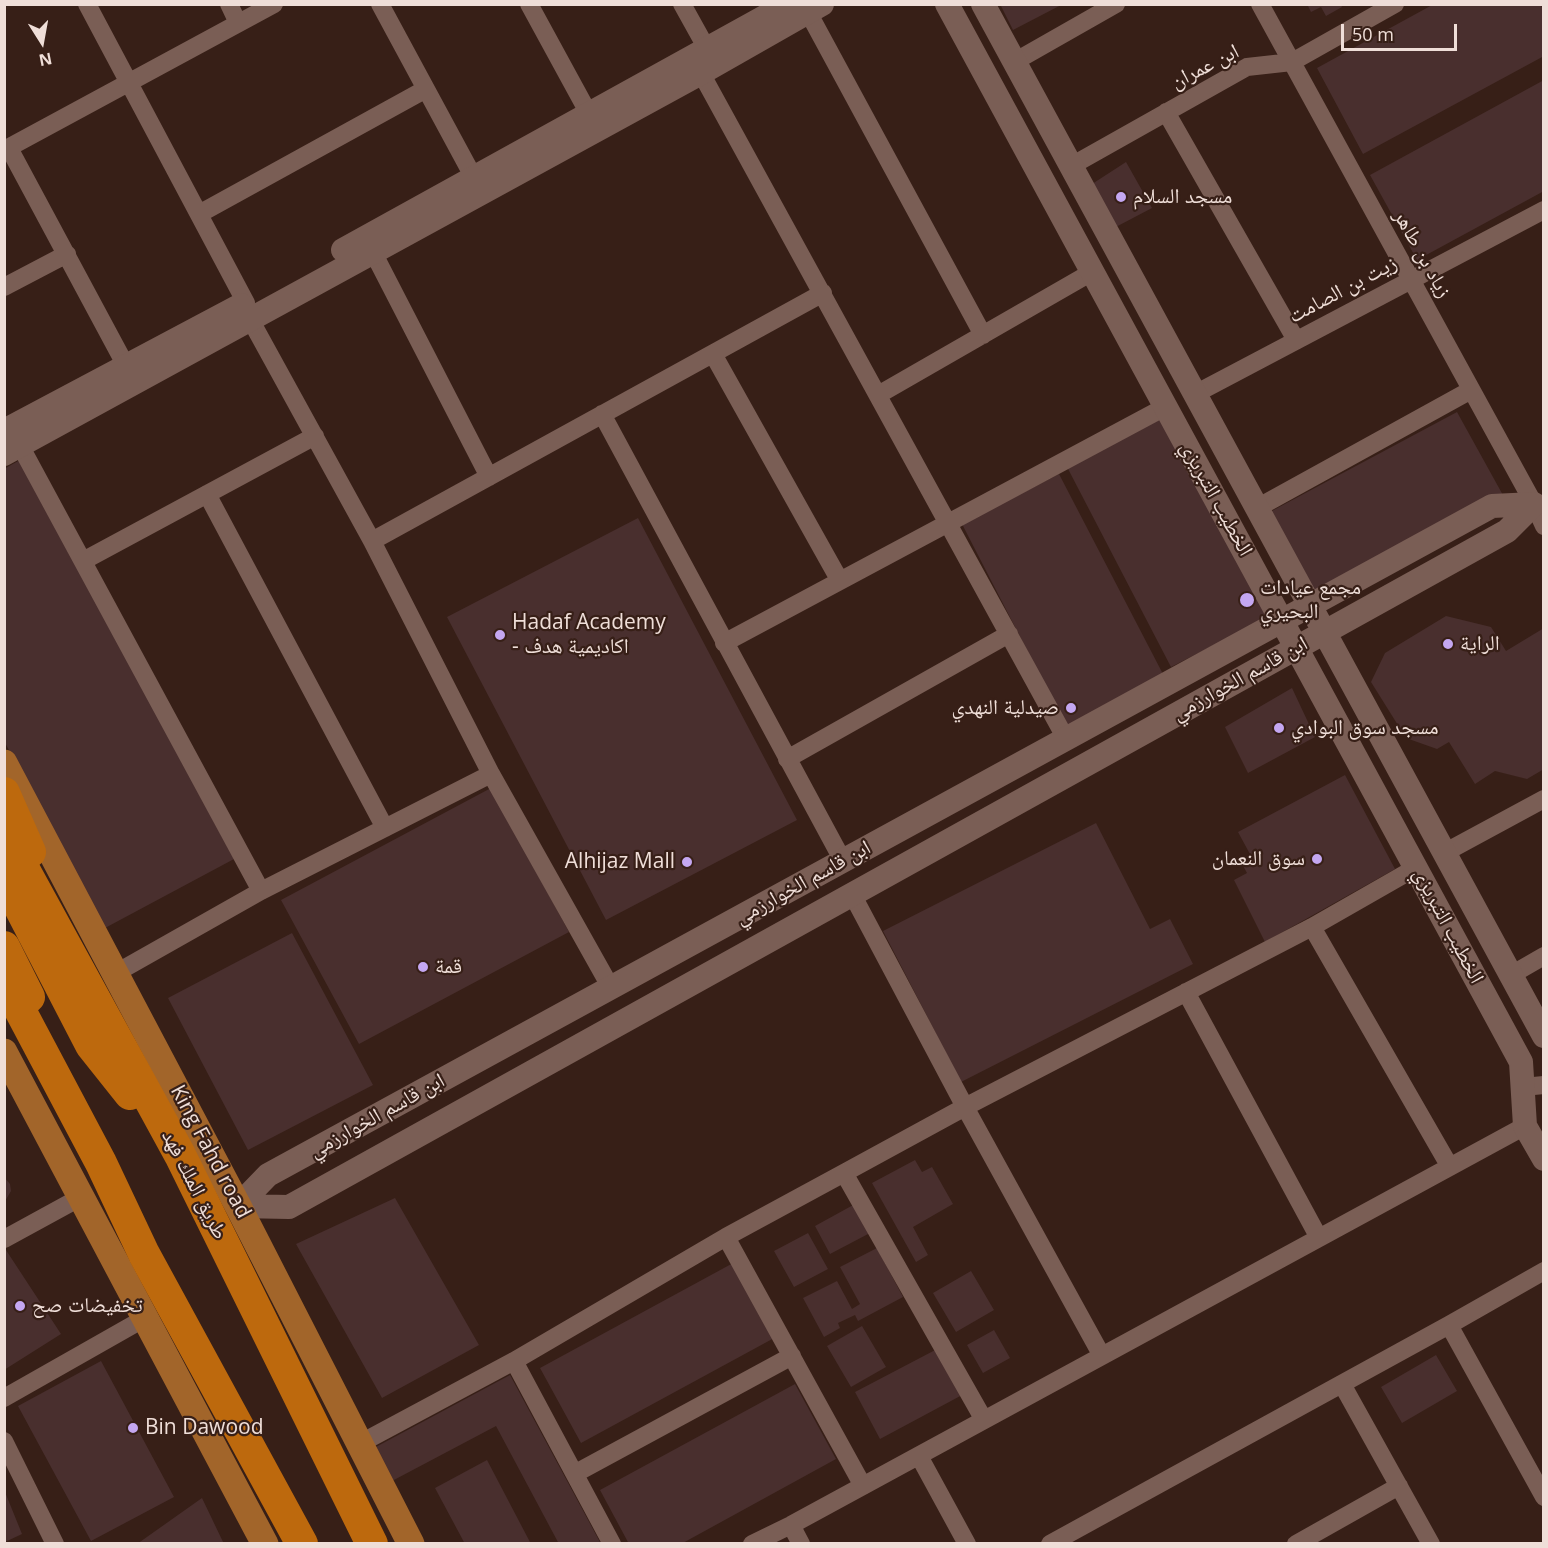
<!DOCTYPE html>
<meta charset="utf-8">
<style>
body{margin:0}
#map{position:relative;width:1548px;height:1548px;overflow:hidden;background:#371f17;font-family:"Open Sans",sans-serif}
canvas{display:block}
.frame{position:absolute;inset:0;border:6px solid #efded8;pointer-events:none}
.north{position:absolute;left:12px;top:12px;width:60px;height:60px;-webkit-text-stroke:4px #371f17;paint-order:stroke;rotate:169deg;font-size:16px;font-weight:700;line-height:24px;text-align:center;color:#efded8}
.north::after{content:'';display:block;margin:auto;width:21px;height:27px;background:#efded8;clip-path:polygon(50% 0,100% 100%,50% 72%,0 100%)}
.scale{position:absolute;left:1341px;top:24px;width:116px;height:27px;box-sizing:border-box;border:3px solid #efded8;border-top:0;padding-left:8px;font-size:18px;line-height:21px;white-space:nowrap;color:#efded8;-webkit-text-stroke:4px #371f17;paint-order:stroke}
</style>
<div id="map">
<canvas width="1548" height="1548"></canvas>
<div class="frame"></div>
<div class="north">N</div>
<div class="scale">50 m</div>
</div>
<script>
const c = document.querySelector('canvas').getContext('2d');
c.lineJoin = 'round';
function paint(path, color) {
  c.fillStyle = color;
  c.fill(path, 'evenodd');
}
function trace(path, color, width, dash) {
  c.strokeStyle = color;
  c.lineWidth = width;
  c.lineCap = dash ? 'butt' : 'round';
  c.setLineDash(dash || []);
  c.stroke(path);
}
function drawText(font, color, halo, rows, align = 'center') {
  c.font = font + ' "Open Sans","Noto Naskh Arabic",sans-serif';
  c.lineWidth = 4.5;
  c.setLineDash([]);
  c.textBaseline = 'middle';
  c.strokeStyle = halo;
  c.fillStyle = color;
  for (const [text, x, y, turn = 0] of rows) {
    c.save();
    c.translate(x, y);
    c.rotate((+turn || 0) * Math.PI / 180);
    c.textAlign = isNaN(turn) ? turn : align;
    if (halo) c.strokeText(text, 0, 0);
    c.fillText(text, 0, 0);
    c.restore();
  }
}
paint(new Path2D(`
 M1000 4H1063L1013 30Z
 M1307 4 1341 5 1342 7 1326 16 1321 7 1311 12Z
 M1434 4H1540L1544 11V56L1363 154 1317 68Z
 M1544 80V191L1417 260 1370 175Z
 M1126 162 1152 208 1112 229 1089 186Z
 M1457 412 1504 497 1313 594 1268 513Z
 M1164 415 1269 617 1171 667 1066 465Z
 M20 460 234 859 105 928 4 741V469Z
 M1059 474 1164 676 1066 726 962 524Z
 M638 518 797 820 606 920 447 617Z
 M1446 616 1491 627 1506 651 1544 628V769L1527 779 1495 771 1475 784 1449 742 1437 749 1406 738 1371 682 1385 653Z
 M1292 688 1315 737 1248 773 1225 727Z
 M1345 775 1395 869 1265 942 1234 880 1247 873 1241 862 1251 856 1238 832Z
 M491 788 569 932 359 1044 281 900Z
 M1096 823 1150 929 1170 919 1193 964 961 1082 883 931Z
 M292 933 373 1085 248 1150 168 998Z
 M915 1160 922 1172 932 1167 953 1204 913 1227 928 1255 916 1262 872 1183Z
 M4 1177 10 1184 11 1191 4 1203Z
 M395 1198 479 1345 382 1398 296 1244Z
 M855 1204 870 1233 830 1254 815 1226Z
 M808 1233 828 1269 794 1287 774 1251Z
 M4 1247 61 1334 4 1370Z
 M877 1248 903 1297 858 1321 855 1315 838 1323 840 1328 824 1337 803 1298 837 1281 852 1309 860 1304 840 1267Z
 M735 1262 776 1337 581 1443 540 1368Z
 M971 1271 994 1310 956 1332 933 1293Z
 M862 1326 886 1367 851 1387 827 1346Z
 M994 1330 1010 1358 983 1373 967 1345Z
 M939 1348 964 1394 880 1439 855 1392Z
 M1436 1355 1457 1391 1402 1423 1381 1387Z
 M101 1361 174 1497 91 1541 18 1406Z
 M510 1375 601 1544H559L496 1426 392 1481 374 1448Z
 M795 1384 836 1459 681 1544H629L600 1490Z
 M487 1460 531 1544H465L435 1488Z
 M5 1492 22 1534 5 1542Z
 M202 1498 224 1544H137Z`), '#492f2e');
trace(new Path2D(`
 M87 4 246 303
 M229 4 238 23
 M380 4 474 178
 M529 4 589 114
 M682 4 707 49
 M1260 4 1534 504 1544 526
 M808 12 983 335
 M1014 62 1116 4
 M701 73 1066 739
 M1166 112 1296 340
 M9 148 126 366
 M4 150 274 4
 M1071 166 1247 67 1292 62 1395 4
 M199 214 426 89
 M373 252 489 477
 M4 287 67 254
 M250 319 372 541 491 774 611 988
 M713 354 840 581
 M1195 394 1544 210
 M878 395 1092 272
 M602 414 843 861
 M15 436 261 891
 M207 494 385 828
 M1257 508 1471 390
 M372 541 823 293
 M83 561 315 436
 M724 643 1165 407
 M787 759 1009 634
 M1444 853 1544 799
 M852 894 965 1107 1102 1356
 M1312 927 1450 1167
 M116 973 261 891 491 774
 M1511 975 1544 956
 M1186 992 1319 1238
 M1523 1087 1544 1085
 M844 1173 984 1420
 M726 1237 863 1486
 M4 1239 81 1197
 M1449 1325 1544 1497
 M514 1361 612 1544
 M1342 1384 1431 1544
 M4 1398 145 1318
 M4 1441 55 1544
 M361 1443 514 1361 726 1237 844 1173 965 1107 1312 927 1417 867
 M919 1456 967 1544
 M576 1473 792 1356
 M791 1525 801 1544
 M752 1544 791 1525 1525 1126
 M1050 1544 1449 1325 1544 1271
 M1296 1544 1399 1486`), '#7a5e55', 18);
trace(new Path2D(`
 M947 4 1521 1062 1525 1126 1544 1159
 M983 4 1544 1036
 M343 250 788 4
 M4 431 241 305
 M4 454 701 73 822 4
 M1534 504 1507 531 289 1207 238 1206 268 1175 1492 506Z`), '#7a5e55', 24);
trace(new Path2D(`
 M4 763 238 1206 411 1544
 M4 1052 265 1544`), '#a2652a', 27);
trace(new Path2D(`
 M4 793 30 852
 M4 833 180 1155 372 1544
 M4 877 91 1045 130 1094
 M4 947 29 997
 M4 980 101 1163 144 1254 302 1544`), '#bd690d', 32);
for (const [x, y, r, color] of [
 [1121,197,6,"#c4a7f1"],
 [1247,600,8,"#c4a7f1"],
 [500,635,6,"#c4a7f1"],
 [1448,644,6,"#c4a7f1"],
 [1071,708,6,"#c4a7f1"],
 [1279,728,6,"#c4a7f1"],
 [1317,859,6,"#c4a7f1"],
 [687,862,6,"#c4a7f1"],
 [423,967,6,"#c4a7f1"],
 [20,1306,6,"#c4a7f1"],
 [133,1428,6,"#c4a7f1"]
]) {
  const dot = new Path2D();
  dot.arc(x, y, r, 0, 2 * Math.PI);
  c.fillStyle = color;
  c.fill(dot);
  trace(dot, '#371f17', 2);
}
drawText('21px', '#efded8', '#371f17', [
 ["ابن عمران",1205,67,-27],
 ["زياد بن طاهر",1422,254,61],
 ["زيت بن الصامت",1343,290,-28],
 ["الخطيب التبريزي",1216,499,61],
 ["ابن قاسم الخوارزمي",1240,679,-29],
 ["ابن قاسم الخوارزمي",803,883,-29],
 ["الخطيب التبريزي",1448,926,62],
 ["ابن قاسم الخوارزمي",377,1116,-29],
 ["King Fahd road",210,1152,62],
 ["طريق الملك فهد",194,1185,63]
]);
drawText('21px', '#efded8', '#371f17', [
 ["مسجد السلام",1133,197],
 ["مجمع عيادات",1260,588],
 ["البحيري",1260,612],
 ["Hadaf Academy",512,623],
 ["- اكاديمية هدف",512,647],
 ["الراية",1460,644],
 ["صيدلية النهدي",1059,708,"right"],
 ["مسجد سوق البوادي",1291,728],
 ["سوق النعمان",1305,859,"right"],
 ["Alhijaz Mall",675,862,"right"],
 ["قمة",435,967],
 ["تخفيضات صح",32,1306],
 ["Bin Dawood",145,1428]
], 'left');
</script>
